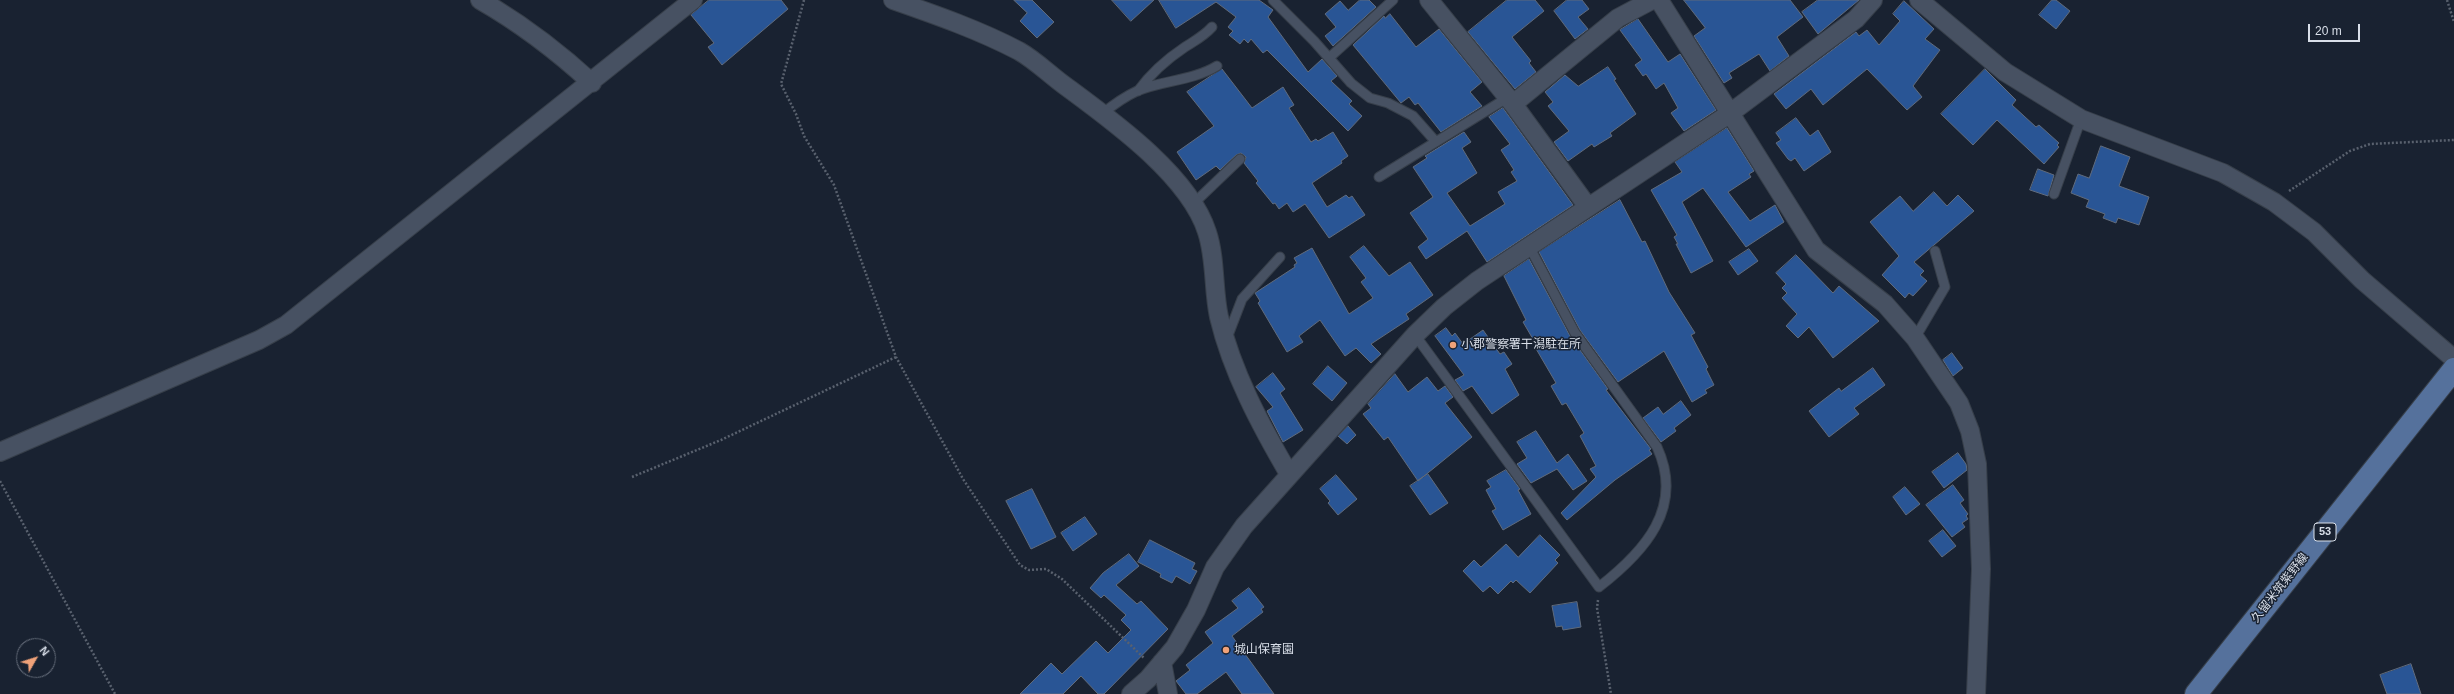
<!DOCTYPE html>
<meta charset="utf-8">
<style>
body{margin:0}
#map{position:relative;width:2454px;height:694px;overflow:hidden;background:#192231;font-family:Arial,sans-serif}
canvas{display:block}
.north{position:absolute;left:16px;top:638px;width:40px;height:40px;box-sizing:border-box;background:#192231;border:1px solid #666e7b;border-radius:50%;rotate:51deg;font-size:11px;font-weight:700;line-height:16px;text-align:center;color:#d9dfe9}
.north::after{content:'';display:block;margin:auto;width:14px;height:18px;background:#f0a279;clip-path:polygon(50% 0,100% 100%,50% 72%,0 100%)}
.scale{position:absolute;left:2308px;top:24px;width:52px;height:18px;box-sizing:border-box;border:2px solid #d9dfe9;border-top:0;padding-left:5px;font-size:12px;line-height:14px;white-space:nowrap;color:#d9dfe9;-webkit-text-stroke:3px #192231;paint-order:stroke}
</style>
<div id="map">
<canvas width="2454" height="694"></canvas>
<div class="north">N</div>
<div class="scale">20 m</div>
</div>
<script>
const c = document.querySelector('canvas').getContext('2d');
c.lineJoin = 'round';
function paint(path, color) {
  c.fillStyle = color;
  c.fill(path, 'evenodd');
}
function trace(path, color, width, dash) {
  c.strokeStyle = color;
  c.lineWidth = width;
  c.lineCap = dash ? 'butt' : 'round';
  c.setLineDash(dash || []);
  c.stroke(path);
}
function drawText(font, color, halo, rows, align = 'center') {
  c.font = font + ' Arial,"Noto Sans JP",sans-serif';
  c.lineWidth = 3;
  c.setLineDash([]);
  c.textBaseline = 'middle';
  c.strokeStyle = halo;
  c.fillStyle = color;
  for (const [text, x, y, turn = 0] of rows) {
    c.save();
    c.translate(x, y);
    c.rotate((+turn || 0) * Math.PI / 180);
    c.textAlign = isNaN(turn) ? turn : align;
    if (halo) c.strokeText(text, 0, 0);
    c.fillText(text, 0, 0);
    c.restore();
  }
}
const building = new Path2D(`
 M709 0H781L788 9 722 65 708 47 714 43 691 15Z
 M1014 0H1032L1054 22 1037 38 1020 21 1027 13Z
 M1112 0H1154L1131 21Z
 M1159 0H1259L1273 10 1268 17 1308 72 1322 59 1337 76 1331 81 1352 101 1349 104 1362 116 1348 131 1267 50 1263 53 1251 39 1248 43 1244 39 1240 44 1229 35 1233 31 1228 27 1236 17 1216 2 1176 28Z
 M1360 0H1369L1376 7 1333 46 1325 36 1336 27 1325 14 1340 1 1348 10Z
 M1507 0H1535L1544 11 1512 37 1531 61 1529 63 1536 72 1515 89 1468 32Z
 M1567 0H1582L1589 9 1578 17 1588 29 1575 39 1554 11Z
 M1684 0H1790L1803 17 1777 37 1789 56 1770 71 1759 54 1729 73 1732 78 1724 83 1694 36 1705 28Z
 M1818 0H1859L1818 34 1802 12Z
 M2052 0H2056L2070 11 2056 29 2039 15Z
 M1904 1 1934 29 1925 39 1940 50 1913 86 1922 97 1907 110 1867 69 1823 105 1811 89 1786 109 1774 94 1856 32 1859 36 1867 30 1879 45 1900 21 1893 14Z
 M1390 14 1416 47 1439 29 1482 82 1470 92 1482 106 1441 132 1418 103 1415 105 1409 97 1401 103 1353 45 1384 16 1385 18Z
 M1638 19 1668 62 1680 54 1716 110 1684 131 1671 113 1678 108 1664 83 1656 89 1646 74 1643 76 1635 65 1642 60 1620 30Z
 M1608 67 1616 79 1614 80 1636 114 1610 133 1612 136 1594 147 1592 144 1568 161 1554 142 1569 131 1548 106 1553 102 1545 92 1565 75 1578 86Z
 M1222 69 1252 108 1283 87 1294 105 1289 108 1311 142 1316 139 1318 141 1333 132 1348 156 1341 161 1342 163 1312 183 1327 207 1346 195 1349 198 1352 196 1365 215 1329 238 1305 204 1293 212 1287 203 1279 209 1275 203 1273 204 1256 183 1258 181 1244 163 1246 157 1241 153 1236 155 1220 170 1216 166 1196 180 1177 152 1214 126 1187 92Z
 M1985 69 2016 100 2012 105 2036 127 2039 125 2059 143 2057 145 2059 147 2044 164 1997 120 1973 145 1941 114Z
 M1503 108 1573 205 1487 262 1467 231 1426 259 1418 247 1428 239 1410 213 1433 197 1413 167 1427 158 1425 156 1464 132 1471 142 1462 148 1477 173 1447 193 1470 226 1505 204 1498 192 1517 181 1511 172 1514 170 1501 150 1510 144 1489 117Z
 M1796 118 1810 136 1818 130 1831 152 1804 171 1795 158 1791 161 1788 159 1776 143 1781 140 1776 133Z
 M1727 128 1754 171 1749 174 1751 177 1728 192 1750 221 1775 205 1784 222 1746 247 1703 188 1682 202 1713 261 1691 273 1676 244H1678L1674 237 1677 235 1651 190 1682 172 1675 162Z
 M2101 146 2130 157 2119 186 2149 197 2139 225 2118 218 2116 223 2103 218 2105 214 2086 207 2089 200 2071 193 2078 174 2089 178Z
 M2038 169 2054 175 2048 196 2030 190Z
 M1934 192 1947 206 1958 195 1974 211 1914 262 1924 271 1920 275 1927 281 1913 296 1909 293 1905 298 1882 275 1899 256 1870 222 1900 196 1913 211Z
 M1620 200 1642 242 1645 241 1669 292 1695 333 1691 335 1708 367 1706 369 1714 385 1705 390 1707 393 1692 402 1664 351 1618 382 1580 330 1539 252Z
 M1364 246 1389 276 1410 262 1433 295 1406 314 1409 319 1371 344 1381 354 1371 363 1356 348 1345 356 1320 320 1299 336 1303 342 1287 352 1258 303 1260 301 1255 293 1295 267 1294 265 1297 263 1294 258 1312 248 1349 314 1373 298 1361 282 1366 278 1350 257Z
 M1749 249 1758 261 1738 275 1729 262Z
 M1796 255 1833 293 1839 286 1879 321 1833 358 1809 327 1798 338 1786 326 1797 314 1782 298 1787 293 1782 288 1786 284 1776 273Z
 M1529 259 1570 336 1608 389 1606 390 1651 449 1649 450 1652 454 1615 480 1567 520 1561 513 1596 477 1590 469 1596 466 1580 436 1584 433 1566 403 1562 405 1551 386 1556 383 1535 347 1537 346 1523 322 1526 320 1504 276Z
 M1446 328 1452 336 1455 333 1463 344 1483 330 1500 354 1504 352 1512 364 1505 369 1519 395 1492 414 1472 386 1463 391 1455 380 1464 375 1435 336Z
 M1952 353 1963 368 1953 376 1943 360Z
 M1328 366 1347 383 1332 401 1313 384Z
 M1873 368 1885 385 1854 408 1859 414 1829 437 1809 411 1839 388 1841 391Z
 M1273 373 1285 389 1280 393 1303 430 1283 442 1267 411 1273 407 1256 387Z
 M1395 374 1408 392 1427 377 1438 391 1445 386 1453 397 1445 403 1472 437 1418 481 1388 437 1384 440 1363 414 1371 408 1368 404Z
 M1681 401 1691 415 1674 428 1676 431 1661 442 1643 418 1658 407 1663 414Z
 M1348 426 1356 435 1347 444 1338 436Z
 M1536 431 1557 463 1568 454 1587 481 1573 490 1557 469 1531 483 1517 464 1527 458 1517 442Z
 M1958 453 1966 464 1967 470 1944 488 1932 472Z
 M1506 470 1520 489 1518 490 1531 514 1503 530 1492 511 1496 509 1486 490 1491 487 1487 481Z
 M1428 474 1448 503 1430 515 1410 486Z
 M1336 475 1357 499 1338 515 1328 503 1330 501 1320 489Z
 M1953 485 1964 500 1960 503 1968 514 1966 516 1968 519 1962 523 1965 527 1952 537 1926 505Z
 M1905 487 1920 504 1906 515 1893 497Z
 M1032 489 1056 537 1031 549 1006 501Z
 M1085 517 1097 534 1073 551 1061 533Z
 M1943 530 1956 546 1942 557 1929 541Z
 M1540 535 1560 555 1555 560 1558 563 1530 593 1516 580 1513 583 1511 581 1498 594 1490 586 1483 592 1463 571 1474 560 1481 567 1506 544 1518 557Z
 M1150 540 1195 563 1192 569 1197 571 1190 584 1176 576 1172 583 1160 577 1161 574 1138 562Z
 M1129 554 1139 566 1116 585 1137 604 1141 601 1168 629 1104 694H1098L1081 676 1063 694H1020L1051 663 1062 674 1096 641 1108 653 1131 630 1121 620 1126 615 1104 595 1101 598 1090 588 1103 573Z
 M1249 588 1264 607 1261 609 1263 612 1232 636 1274 694H1242L1226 672 1197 694H1186L1176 681 1190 670 1186 665 1213 643 1205 632 1238 608 1232 601Z
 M1577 602 1581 627 1563 630 1562 626 1556 627 1552 606Z
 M2411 664 2421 694H2387L2380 675Z`);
paint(building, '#295595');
trace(building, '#606b7c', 1);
const lane = new Path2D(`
 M1273 0 1314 41 1351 83 1370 98 1388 103 1413 116 1436 142
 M1329 58 1393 0
 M1138 91C1151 73 1167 59 1185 47 1196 40 1204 36 1212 27
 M1102 114C1113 105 1124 97 1137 91 1163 80 1192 81 1217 66
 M1379 177 1507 98
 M2054 194 2081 119
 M1193 204 1240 159
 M1415 335 1599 587C1644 552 1685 508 1657 447L1575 333 1529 246
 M1227 338 1242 299 1280 257
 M1915 338 1945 287 1935 251`);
const street = new Path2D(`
 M480 0C522 24 556 50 592 83
 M893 0C936 15 979 30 1019 51 1035 60 1049 74 1064 85 1110 119 1189 175 1207 232 1216 259 1213 290 1219 317 1232 372 1261 426 1289 474
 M1429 0 1513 104 1588 207
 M1659 0 1816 250 1885 304 1915 338 1959 403 1970 431 1977 464 1981 569 1976 694
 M1919 0 2005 72 2081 119 2223 173 2274 202 2314 232 2362 280 2454 359
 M1513 104 1618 18 1652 0
 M0 452 259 340 286 325 693 0
 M1162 662 1168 694
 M1131 694 1148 679 1175 647 1196 610 1215 567 1244 526 1415 335 1444 307 1477 281 1729 114 1856 19 1873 0`);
const primary = new Path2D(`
 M2196 694 2454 369`);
trace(lane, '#373f4a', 11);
trace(street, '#373f4a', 20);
trace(primary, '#373f4a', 24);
trace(new Path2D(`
 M804 0 781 84 796 114 804 136 834 185 896 357 963 479 1020 565 1029 570 1046 569 1062 579 1144 658
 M2447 0 2454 22
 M2289 191 2350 151 2370 144 2454 140
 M632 477 721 440 896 357
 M0 481 115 694
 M1598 600 1597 608 1611 694`), '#59616e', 2.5, [2, 2]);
trace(lane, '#475162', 9);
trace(street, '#475162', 18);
trace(primary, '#55719c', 22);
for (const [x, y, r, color] of [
 [1453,345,4,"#f0a279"],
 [1226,650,4,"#f0a279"]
]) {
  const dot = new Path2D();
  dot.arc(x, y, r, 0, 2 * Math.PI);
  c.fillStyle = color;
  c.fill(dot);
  trace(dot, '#192231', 1.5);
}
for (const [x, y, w] of [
 [2325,532,22]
]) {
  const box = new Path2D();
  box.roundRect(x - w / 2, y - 9, w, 18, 3);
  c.fillStyle = '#192231';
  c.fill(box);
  trace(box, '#d9dfe9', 1);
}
drawText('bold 11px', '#d9dfe9', null, [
 ["53",2325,532]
]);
drawText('12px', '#d9dfe9', '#192231', [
 ["小郡警察署干潟駐在所",1461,345],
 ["城山保育園",1234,650]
], 'left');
drawText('12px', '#d9dfe9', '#192231', [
 ["久留米筑紫野線",2280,588,-52]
]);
</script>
